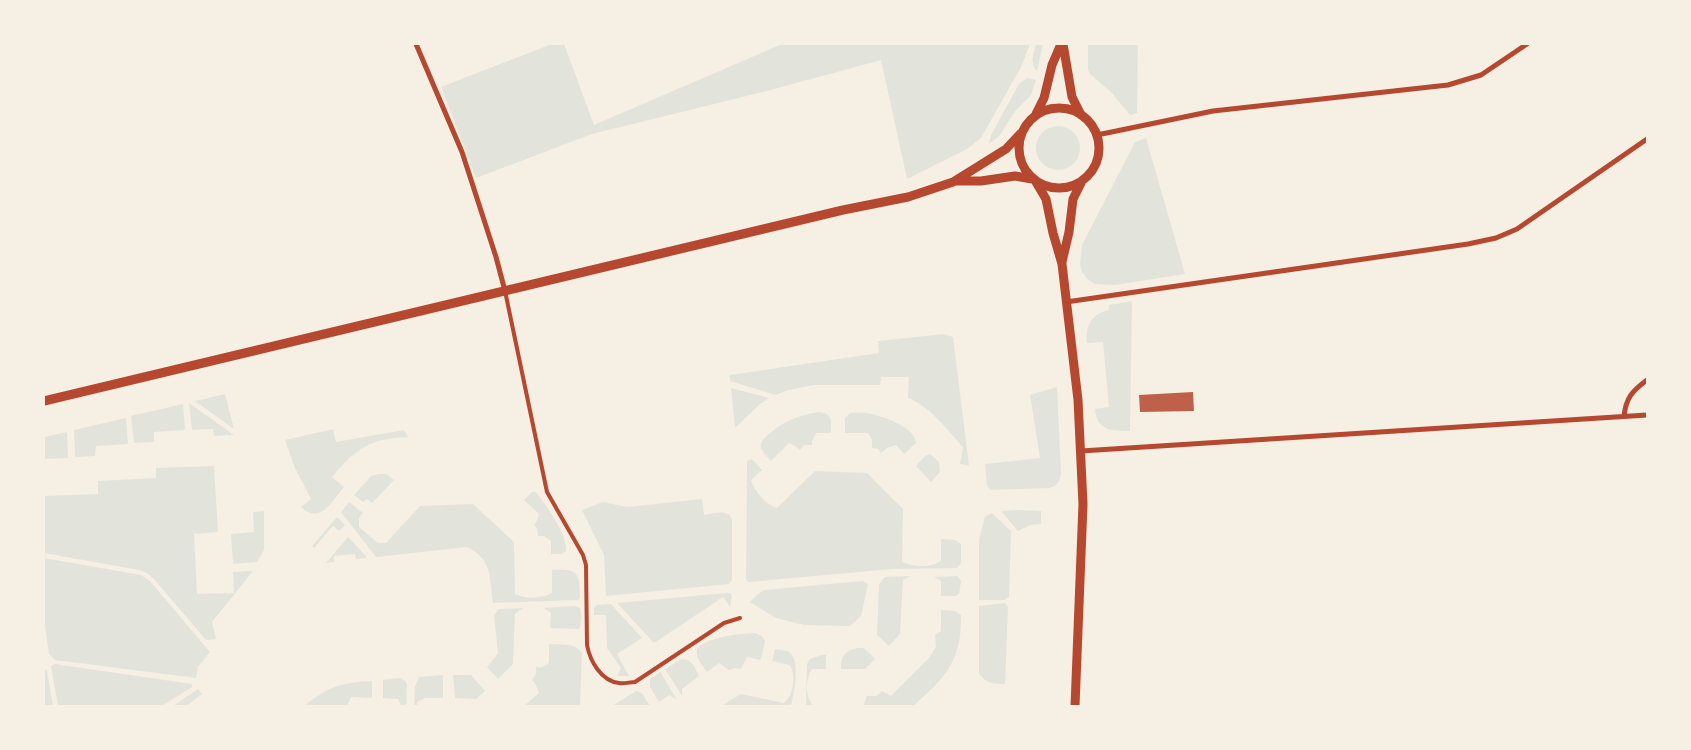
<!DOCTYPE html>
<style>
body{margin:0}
#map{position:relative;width:1691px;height:750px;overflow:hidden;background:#f6efe4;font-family:Cabin,sans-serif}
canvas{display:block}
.frame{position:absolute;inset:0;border:45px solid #f6efe4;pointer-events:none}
</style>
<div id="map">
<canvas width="1691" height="750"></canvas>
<div class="frame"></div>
</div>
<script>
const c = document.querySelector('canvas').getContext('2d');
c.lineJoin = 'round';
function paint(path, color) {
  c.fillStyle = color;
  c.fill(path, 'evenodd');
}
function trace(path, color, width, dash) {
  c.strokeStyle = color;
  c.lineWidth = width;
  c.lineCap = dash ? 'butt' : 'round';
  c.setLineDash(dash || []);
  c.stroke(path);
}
paint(new Path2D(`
 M552 44H564L594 125 782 44H1030L1021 67 981 138 967 149 907 179 881 60 767 91 592 134 476 178 441 87Z
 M1036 44H1043L1037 71C1029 63 1034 54 1036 44Z
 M1088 44H1138L1137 113 1130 115 1112 93 1090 74 1088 69Z
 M1027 78 1036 80 1031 95 1015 111 1000 135 989 144 991 135 1019 84Z
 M1036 148a22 22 0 1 1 44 0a22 22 0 1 1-44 0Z
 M1146 138 1185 274 1115 285 1095 284 1087 279 1082 272 1080 265 1082 245 1135 142Z
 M1132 301 1130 431C1112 431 1097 431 1095 409L1109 407 1103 342 1087 343C1085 325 1092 314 1109 310V305Z
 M944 334 953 337 969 466 960 464 963 447C947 430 930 406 908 398L909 377H881L880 385H814L788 390 776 395 730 381V375L879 353 878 341Z
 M1057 387 1061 473C1060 481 1058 486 1049 488L990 490 987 485 985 464 1040 458 1030 395Z
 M731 388 769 398 760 404 735 428Z
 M225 394 234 429 195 401Z
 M189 403 234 435 214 436 213 429 192 430Z
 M183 404 185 430 154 432V442L134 443 131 416Z
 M818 412C833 413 831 420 831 433H816L812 441V445H804L800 450 795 446 789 443 771 461C768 457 763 453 761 448 760 442 764 438 768 435 783 421 798 416 818 412Z
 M850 413C856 413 861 412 867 413 880 415 916 427 916 443L904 454 896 445 887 448 881 453 878 449 872 448V440L868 433H845V418Z
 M126 418 128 444 96 446 95 456 75 457 74 430Z
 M333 429 336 442 404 430 408 437C368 439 357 448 332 477L344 487C331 502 321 525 301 507L311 499 295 468 285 440Z
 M67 432 68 458 44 459V437Z
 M930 454 939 462 940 472 931 482 916 466 925 456Z
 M752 459 762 470 751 480C755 492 765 504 777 508L815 471 867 473 903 509 902 562C915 567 930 568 941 561V539L955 540 961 544V563L957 568 892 569 748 582 746 579 747 468V461Z
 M214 466 218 532 194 534 197 594 234 593 233 572 253 571 212 622 216 639 206 640 154 579 147 573 139 570 44 553V496L98 494V481L156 478V468Z
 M379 474H386L394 480 372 503 367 499 363 502 354 495 371 476Z
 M532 492H536C546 505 568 535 566 551L562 554H551V541L544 536H538L537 529 534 525 537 521 539 514 524 500Z
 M702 499 704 515C714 514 728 508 732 520V580L729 584 606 596 604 555 582 510 603 502 627 507Z
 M349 502 363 513 359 518V527L378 543H386L420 506 473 504 514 542 515 594C526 599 541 599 552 593V570C577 569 580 571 580 598L578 600 493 603C489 577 493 560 467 547L376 557 341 512Z
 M1021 510 1041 511V524L1030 525 1018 531 1001 511Z
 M264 511V550L257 562 233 564 231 534 254 532 253 512Z
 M992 513 1011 531 1009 597 1005 600H979V539L985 517Z
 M337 517 345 525 339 531 333 526 314 548 312 546Z
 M348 537 366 556V558L356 559 355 554 334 556V562L326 563Z
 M44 558 141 575 150 581 210 652 198 667 196 678 55 660 49 654 44 620Z
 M911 576 903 580 900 634 889 646 877 635 879 584 885 577Z
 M957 576 961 581 959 594 956 596H941V581L934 577Z
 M863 581 868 584 861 616 850 626 804 625 776 618 750 602 757 595 764 590Z
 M727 593H730L732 596 730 607 723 597 654 643 617 603Z
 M1005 603 1008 607 1005 684C994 684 987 684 979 674V606Z
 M611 604 642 638 617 654 629 676H617L621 668 607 648 606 615H594V608L597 605Z
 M575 606 580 608C582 615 582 623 579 629L550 628 551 613 544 608Z
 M523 608 515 614 513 664 498 679 487 667 498 653 494 615 499 609Z
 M941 610 955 611 961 615C962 661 945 678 913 706H863L867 696H876L882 691 891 696 928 659 936 647 935 635 941 631Z
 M755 633 762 636 765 641 761 660 747 657 741 669 735 668 729 670 719 663 707 672C702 665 695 657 697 648 713 636 736 634 755 633Z
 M549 644C561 645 574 642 582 653L580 706H524L539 693 536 685 532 680 536 674V667L541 668 549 663Z
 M858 648H864L875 659 865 669H841C841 655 845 651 858 648Z
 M775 649C779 650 784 650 787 651 802 657 794 694 791 706H721L741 694 784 703C794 694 796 677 790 665L772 661Z
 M822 655H826V669H812C805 681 805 695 813 706H824H806L807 664 810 659Z
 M682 659C692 659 695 668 699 676L682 689V696L665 669Z
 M55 664 192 684V687L162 706H58L51 666Z
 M45 669 47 670 53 706H44Z
 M661 672V673L677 700 669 695 659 702 650 687V679Z
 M443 675V698H425L417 702V706H414L415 687 419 677Z
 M453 675H471L485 691 476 699 455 698Z
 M401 678 405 681 407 684 406 706H401L398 699 383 698V680Z
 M372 681V698L351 697 347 706H304C330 686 339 683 372 681Z
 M198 689 202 694 186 706H173Z
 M636 691 642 693 650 706H612Z`), '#e2e4dc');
paint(new Path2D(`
 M1193 392 1194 411 1140 412 1139 395Z`), '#bf614a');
trace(new Path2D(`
 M505 291 547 492 583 555 586 565 587 645C590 661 601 681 619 683 624 684 630 682 635 682L724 623 740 618`), '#b5482f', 4);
trace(new Path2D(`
 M416 44 462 152 496 257 505 291
 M1097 135 1213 111 1448 85 1481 75 1527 44
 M1066 302 1468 244 1496 238 1517 229 1647 139
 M1624 416C1626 398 1632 391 1647 380
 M1081 451 1647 415`), '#b5482f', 5);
trace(new Path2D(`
 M1063 44 1072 97 1081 115
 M1019 148a40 40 0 1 1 80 0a40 40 0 1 1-80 0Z
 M1036 114 1044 98 1052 65 1061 44
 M956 181H981L1015 176 1032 179
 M1036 182 1046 199 1053 233 1062 264 1078 400 1083 504 1075 706
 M1062 262 1069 232 1073 199 1081 183
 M44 401 843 210 908 197 953 182 1006 149 1021 133`), '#b5482f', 9);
</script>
